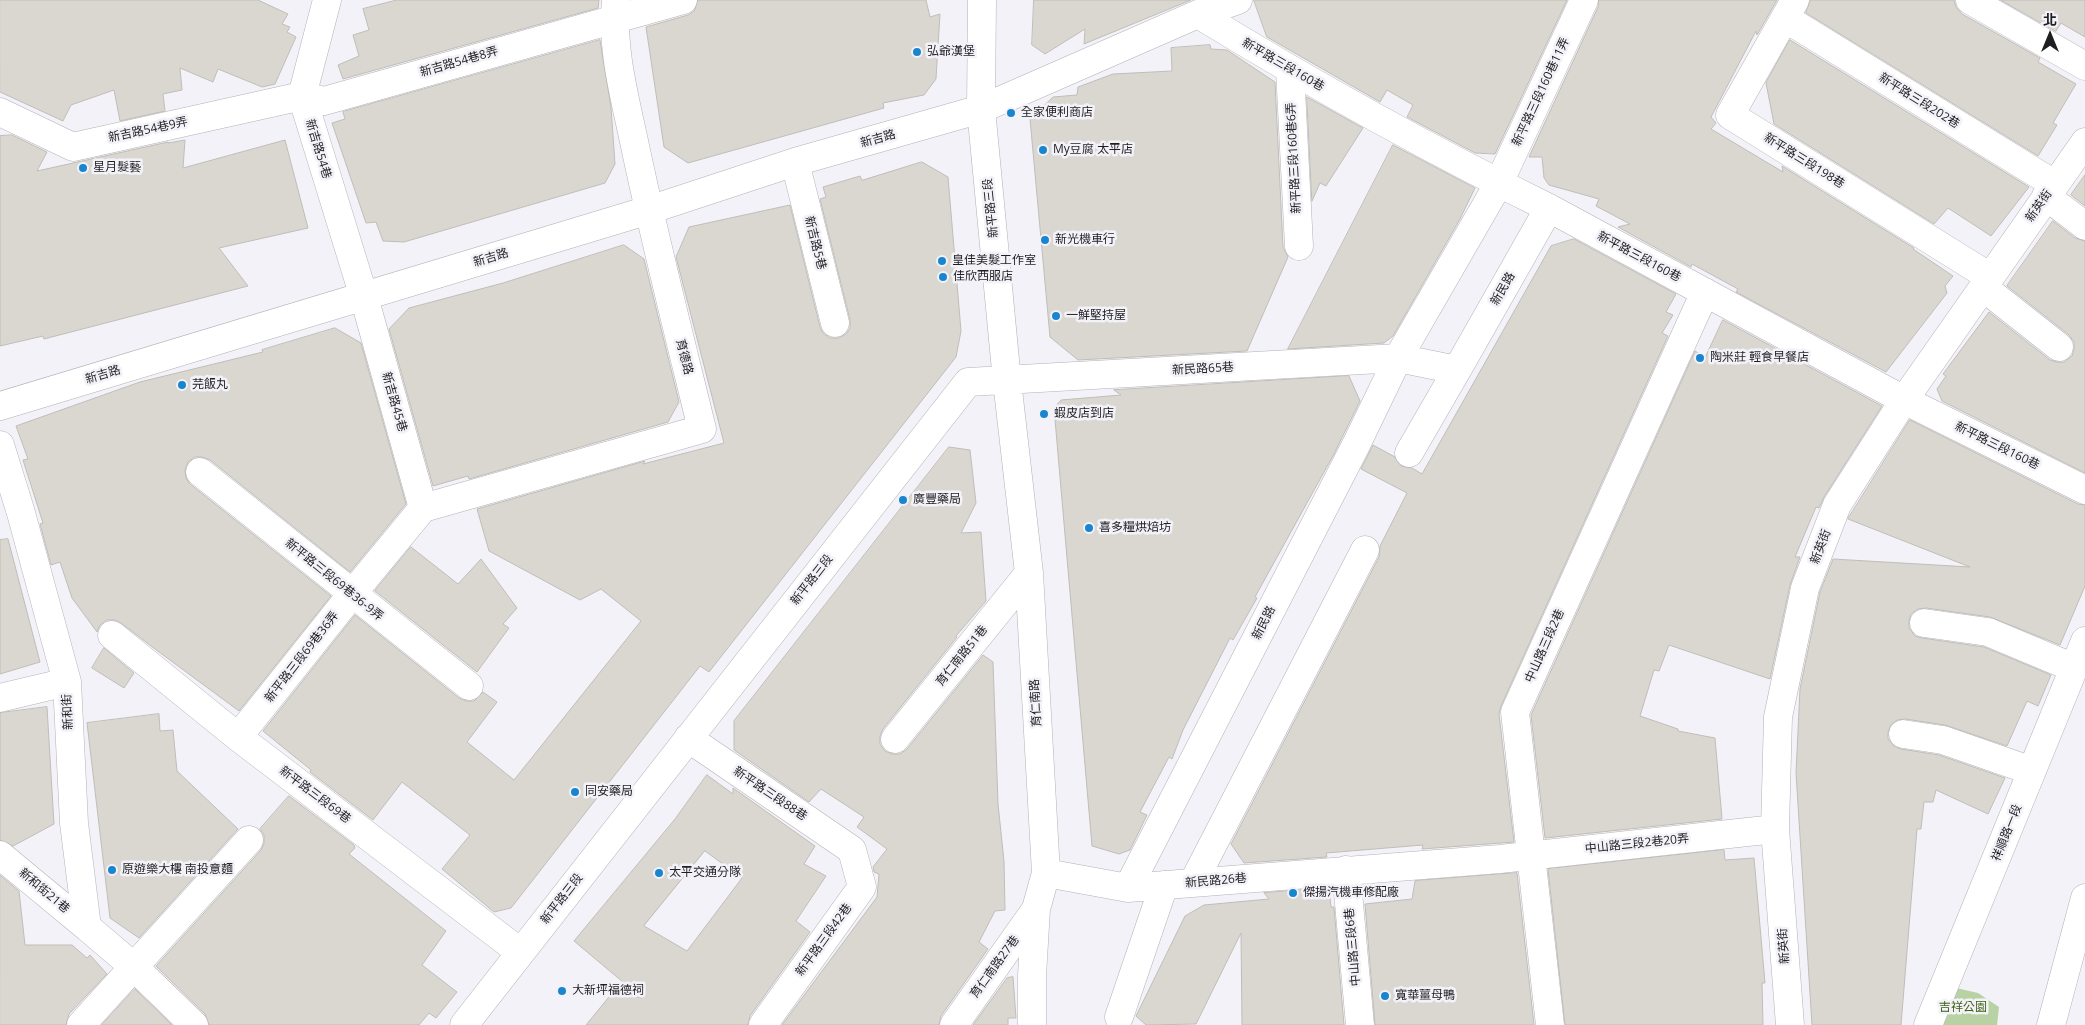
<!DOCTYPE html>
<meta charset="utf-8">
<style>
body{margin:0}
#map{position:relative;width:2085px;height:1025px;overflow:hidden;background:#f3f2f9;font-family:"Open Sans","Noto Sans TC",sans-serif}
canvas{display:block}
.north{position:absolute;left:2025px;top:10px;width:50px;height:50px;-webkit-text-stroke:4px #f3f2f9;paint-order:stroke;rotate:0deg;font-size:14px;font-weight:700;line-height:20px;text-align:center;color:#1f1f21}
.north::after{content:'';display:block;margin:auto;width:18px;height:22px;background:#1f1f21;clip-path:polygon(50% 0,100% 100%,50% 72%,0 100%)}
</style>
<div id="map">
<canvas width="2085" height="1025"></canvas>
<div class="north">北</div>
</div>
<script>
const c = document.querySelector('canvas').getContext('2d');
c.lineJoin = 'round';
function paint(path, color) {
  c.fillStyle = color;
  c.fill(path, 'evenodd');
}
function trace(path, color, width, dash) {
  c.strokeStyle = color;
  c.lineWidth = width;
  c.lineCap = dash ? 'butt' : 'round';
  c.setLineDash(dash || []);
  c.stroke(path);
}
function drawText(font, color, halo, rows, align = 'center') {
  c.font = font + ' "Open Sans","Noto Sans TC",sans-serif';
  c.lineWidth = 5;
  c.setLineDash([]);
  c.textBaseline = 'middle';
  c.strokeStyle = halo;
  c.fillStyle = color;
  for (const [text, x, y, turn = 0] of rows) {
    c.save();
    c.translate(x, y);
    c.rotate((+turn || 0) * Math.PI / 180);
    c.textAlign = isNaN(turn) ? turn : align;
    if (halo) c.strokeText(text, 0, 0);
    c.fillText(text, 0, 0);
    c.restore();
  }
}
paint(new Path2D(`
 M1952 987 1978 993 1999 1007 1997 1025H1937Z`), '#b8d2a4');
const building = new Path2D(`
 M0 0H258L288 14 282 24 290 27 287 32 296 37 275 84 262 87 218 69 213 82 180 68 182 90 163 94 165 111 120 121 114 90 71 105 63 121 0 92Z
 M397 0H599L598 8 343 79 338 65 359 56 353 35 369 30 363 9Z
 M698 0H926L930 17 940 14 936 79 924 95 883 103 884 108 688 163 664 147 646 27 688 15 694 11Z
 M1034 0H1191L1084 44 1085 29 1045 54 1032 45Z
 M1254 0H1567L1495 154 1475 153 1407 117 1413 105 1387 90 1380 102 1267 37Z
 M1599 0H1777L1757 35 1756 31 1711 117 1716 123 1711 129 1783 172 1782 166 1914 248 1913 249 1953 276 1945 286 1947 293 1886 372 1736 292 1738 289 1692 264 1691 267 1618 227 1630 224 1596 206 1599 199 1549 185 1544 178 1542 157H1529L1598 7Z
 M1811 0H1954L1956 7 1962 14 2040 58 2038 62 2076 84 2053 123 2057 125 2038 156 1806 13Z
 M2001 0H2085V37L2061 23 2056 31Z
 M600 40 611 107 615 164 605 183 404 242 383 241 376 222 366 223 332 123 345 119 343 112Z
 M1790 40 2029 187 1991 236 1948 208 1934 224 1774 124 1766 83Z
 M1210 45 1211 49 1227 50 1275 82 1283 247 1288 257 1247 351 1078 360 1050 337 1030 119 1053 97 1077 95 1078 87 1113 74 1172 71 1171 48Z
 M1307 97 1363 128 1326 186 1320 183 1312 201Z
 M12 135 47 152 37 171 168 142V143L185 140 183 168 285 140 308 228 219 248 248 286 44 339 43 336 0 346V136Z
 M1393 145 1475 188 1460 219 1393 336 1384 343 1288 349Z
 M922 162 948 177 961 331 956 357 709 672 700 666 511 908 494 912 442 869 470 835 402 782 373 820 310 772 311 770 263 731 355 615 459 698 466 701H474L483 692 497 702 467 742 514 780 641 621 601 589 580 600 489 551 477 509 645 461 643 464 724 443 676 257 689 227 790 205 820 327 823 333 830 338H839L846 334 850 328V320L820 199 826 197 823 187 860 176 862 180Z
 M2085 175V206L2071 195Z
 M2053 221 2075 238 2085 241V473L1942 401 1937 389 1946 376 1943 374 1989 312 2050 360 2056 362H2064L2072 356 2074 350V342L2069 335 2007 286Z
 M1574 239 1676 294 1666 312 1673 315 1662 333 1668 336 1501 706 1499 714 1514 842 1422 849 1423 845 1326 853 1327 857 1244 863 1231 844 1379 557 1380 546 1407 493 1361 469 1373 445 1395 457 1401 466 1412 468 1422 474 1551 246Z
 M624 245 644 259 679 402 668 422 469 479 468 476 433 486 389 329 409 308 503 283Z
 M1723 320 1882 406 1824 497 1819 508 1816 507 1795 557H1800L1790 585 1770 679 1669 645 1659 671 1654 670 1640 716 1678 729V731L1715 738 1722 819 1545 838 1531 715 1695 351 1705 357Z
 M335 328 361 343 406 504 350 572 210 460 202 457H195L188 462 185 470 186 478 190 484 331 596 239 711 155 649 121 623 115 620H107L100 625 97 632 72 598 60 562 51 565 40 524 43 523 23 460 28 459 16 426 140 382 263 352 262 350Z
 M1349 376 1360 401 1334 454 1255 597 1257 598 1233 640 1230 638 1183 730 1172 759 1169 757 1140 812 1147 815 1130 850 1119 854 1092 846 1054 408 1061 400 1121 395 1114 390Z
 M1910 420 2078 504 2085 505V586L2060 645 1990 617 1926 608 1918 609 1911 614 1909 621V628L1915 636 1922 638 1984 647 2051 675 2038 706 2027 701 2007 746 1945 725 1905 719 1897 720 1891 725 1888 732V739L1894 746 1901 749 1939 755 2005 778 1988 814 1936 790 1933 802H1924L1921 829H1917L1901 1025H1812L1796 773 1800 689 1820 592 1833 559 1970 567 1848 519Z
 M949 447 970 450 976 503 961 533 981 532 986 601 956 636 957 637 883 729 880 736V744L885 751 892 754H900L907 749 983 655 993 662 998 804 1004 861 1005 910 995 911 979 942 988 949 941 1016 939 1025H782L877 897 879 874 874 872 873 867 887 849 857 827 864 817 821 789 809 802 734 750V721Z
 M8 539 40 662 0 674V540Z
 M411 547 458 584 481 559 517 608 503 624 509 628 477 672 375 591Z
 M104 648 134 673 124 688 92 668Z
 M47 707 54 824 13 846 0 840V713Z
 M159 714 160 731 173 730 177 771 238 829 139 938 110 918 87 723Z
 M707 775 733 794V788L815 846 804 864 826 876 796 921 810 932 750 1016 748 1025H586L613 992 642 998 574 941 675 819ZM705 851 742 878 687 951 644 926Z
 M289 796 354 845 355 848 349 854 446 931 422 965 457 992 436 1018 429 1013 419 1025H209L205 1014 156 966 261 850 264 843V835L260 829Z
 M1724 850 1725 860 1754 858 1765 983H1762L1763 1025H1565L1548 869Z
 M1517 873 1534 1025H1375L1365 904 1412 899 1415 881Z
 M0 875 19 891 25 945H72L87 958 90 955 107 974 69 1014 66 1025H0Z
 M1329 888 1331 907H1334L1344 1025H1242L1241 933 1196 1024 1146 1025 1136 1016 1185 916 1204 905 1269 899 1264 893Z
 M1013 977 1016 1018H1008V1025H973L1007 978Z
 M135 989 172 1025H102Z`);
paint(building, '#dad7d1');
trace(building, '#c0bdb8', 1);
const minor = new Path2D(`
 M327 0 302 96 364 297 423 508
 M982 0 981 109 1007 381 1029 573 1046 873 1036 909 1032 976V1025
 M1795 0 1730 115 1990 277
 M1970 0 2085 66
 M1198 14C1312 84 1429 149 1549 208L1904 400 2085 490
 M1785 18 2054 184
 M1290 70 1299 246
 M0 112 73 147 302 96 324 101 683 0
 M795 162 835 323
 M2046 196 2085 226
 M1983 287 2059 347
 M0 406 649 210 795 162 981 109 1198 14 1238 0
 M0 445 21 513 67 682 74 823 87 927 134 967 194 1025
 M1409 453 1457 370
 M200 472 469 686
 M423 508 702 429C679 335 655 241 635 146 625 98 611 49 616 0
 M1924 623 1988 632 2074 668
 M112 635 238 737 520 952
 M0 698 67 682
 M1903 734 1943 740 2032 771
 M238 737 352 594 423 508
 M688 738 852 850 862 887 763 1025
 M895 739 1029 573
 M0 855 87 927
 M1346 870 1360 1025
 M1046 873 1128 888 1500 859 1775 829
 M1193 883 1365 550
 M1128 888 1356 445 1398 358 1499 183 1584 0
 M1119 1017 1164 885
 M81 1025 249 840
 M464 1025 968 382 1398 358 1457 370 1549 208
 M954 1025 1036 909
 M1550 1025 1515 712 1705 292
 M1790 1025 1775 829 1778 717 1805 588 1837 505 1904 400 2085 142
 M1928 1025 2085 641
 M2051 1025 2085 898`);
trace(minor, '#b2b2b7', 29);
trace(minor, '#fff', 28);
for (const [x, y, r, color] of [
 [917,52,5,"#1a85cf"],
 [1011,113,5,"#1a85cf"],
 [1043,150,5,"#1a85cf"],
 [83,168,5,"#1a85cf"],
 [1045,240,5,"#1a85cf"],
 [942,261,5,"#1a85cf"],
 [943,277,5,"#1a85cf"],
 [1056,316,5,"#1a85cf"],
 [1700,358,5,"#1a85cf"],
 [182,385,5,"#1a85cf"],
 [1044,414,5,"#1a85cf"],
 [903,500,5,"#1a85cf"],
 [1089,528,5,"#1a85cf"],
 [575,792,5,"#1a85cf"],
 [112,870,5,"#1a85cf"],
 [659,873,5,"#1a85cf"],
 [1293,893,5,"#1a85cf"],
 [562,991,5,"#1a85cf"],
 [1385,996,5,"#1a85cf"]
]) {
  const dot = new Path2D();
  dot.arc(x, y, r, 0, 2 * Math.PI);
  c.fillStyle = color;
  c.fill(dot);
  trace(dot, '#f3f2f9', 2);
}
drawText('12px', '#1f1f21', '#f3f2f9', [
 ["弘爺漢堡",927,52],
 ["全家便利商店",1021,113],
 ["My豆腐 太平店",1053,150],
 ["星月髮藝",93,168],
 ["新光機車行",1055,240],
 ["皇佳美髮工作室",952,261],
 ["佳欣西服店",953,277],
 ["一鮮堅持屋",1066,316],
 ["陶米莊 輕食早餐店",1710,358],
 ["芫飯丸",192,385],
 ["蝦皮店到店",1054,414],
 ["廣豐藥局",913,500],
 ["喜多糧烘焙坊",1099,528],
 ["同安藥局",585,792],
 ["原遊樂大樓 南投意麵",122,870],
 ["太平交通分隊",669,873],
 ["傑揚汽機車修配廠",1303,893],
 ["大新坪福德祠",572,991],
 ["寬華薑母鴨",1395,996]
], 'left');
drawText('12px', '#1f1f21', '#f3f2f9', [
 ["新吉路54巷8弄",459,62,-16],
 ["新平路三段160巷",1283,65,30],
 ["新平路三段160巷11弄",1541,92,-65],
 ["新平路三段202巷",1919,101,32],
 ["新吉路54巷9弄",148,130,-12],
 ["新吉路",878,139,-16],
 ["新吉路54巷",318,149,73],
 ["新平路三段160巷6弄",1294,158,-93],
 ["新平路三段198巷",1804,161,32],
 ["新英街",2039,206,-55],
 ["新平路三段",991,208,-96],
 ["新吉路5巷",815,243,76],
 ["新平路三段160巷",1639,257,28],
 ["新吉路",491,258,-17],
 ["新民路",1503,289,-60],
 ["育德路",684,357,76],
 ["新民路65巷",1203,369,-3],
 ["新吉路",103,375,-17],
 ["新吉路45巷",394,402,74],
 ["新平路三段160巷",1997,446,26],
 ["新英街",1821,547,-69],
 ["新平路三段69巷36-9弄",334,580,39],
 ["新平路三段",812,580,-52],
 ["新民路",1264,623,-63],
 ["中山路三段2巷",1545,646,-66],
 ["育仁南路51巷",962,656,-51],
 ["新平路三段69巷36弄",302,657,-52],
 ["育仁南路",1036,703,-93],
 ["新和街",68,712,-93],
 ["新平路三段88巷",770,794,34],
 ["新平路三段69巷",315,795,37],
 ["祥順路一段",2007,833,-68],
 ["中山路三段2巷20弄",1637,844,-6],
 ["新民路26巷",1216,881,-5],
 ["新和街21巷",44,891,40],
 ["新平路三段",562,899,-52],
 ["新平路三段42巷",824,940,-54],
 ["新英街",1784,946,-94],
 ["中山路三段6巷",1353,947,-95],
 ["育仁南路27巷",995,967,-54]
]);
drawText('12px', '#3e6214', '#f3f2f9', [
 ["吉祥公園",1963,1008]
]);
</script>
